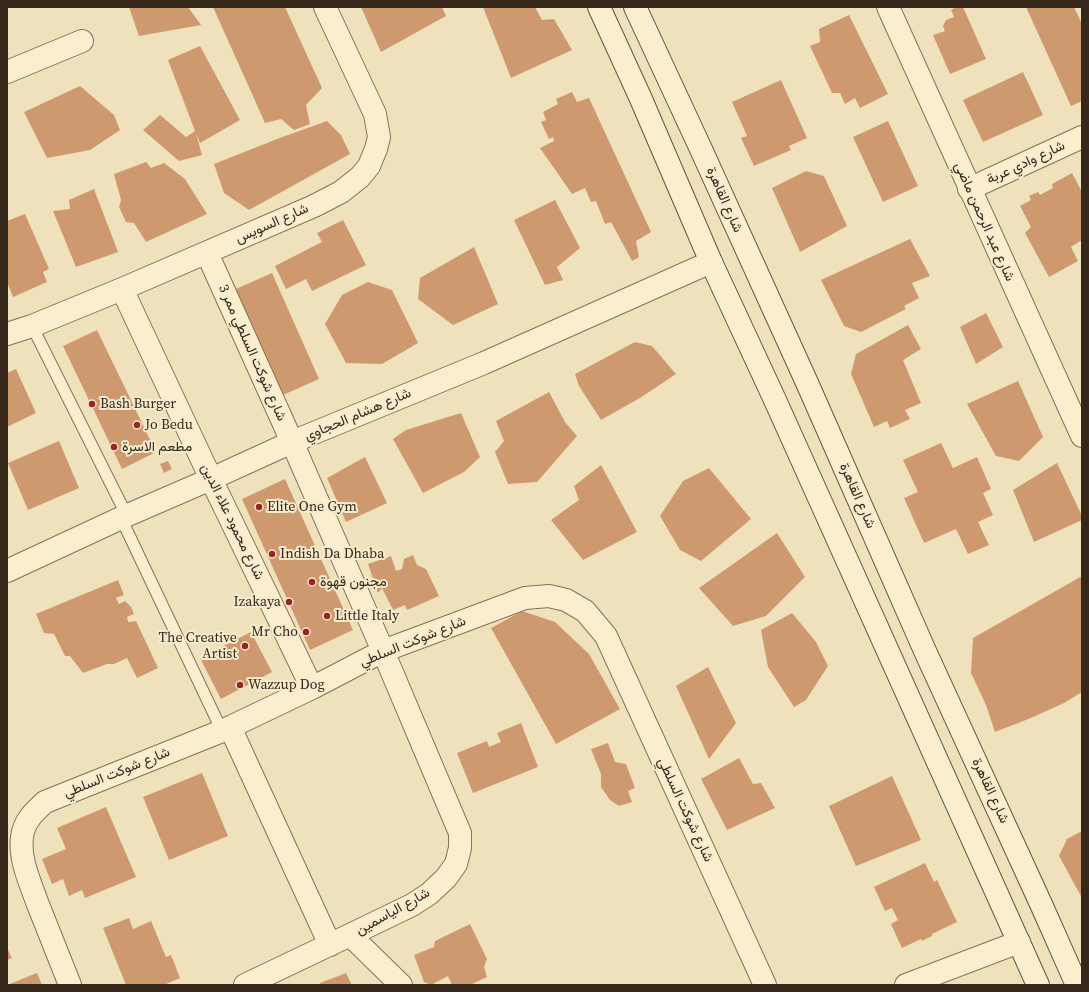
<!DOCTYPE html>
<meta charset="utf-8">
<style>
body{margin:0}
#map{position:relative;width:1089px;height:992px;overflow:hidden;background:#efe1bc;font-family:"Source Serif 4",serif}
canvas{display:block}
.frame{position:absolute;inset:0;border:8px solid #35281b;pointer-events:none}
</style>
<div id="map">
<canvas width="1089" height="992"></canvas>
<div class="frame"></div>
</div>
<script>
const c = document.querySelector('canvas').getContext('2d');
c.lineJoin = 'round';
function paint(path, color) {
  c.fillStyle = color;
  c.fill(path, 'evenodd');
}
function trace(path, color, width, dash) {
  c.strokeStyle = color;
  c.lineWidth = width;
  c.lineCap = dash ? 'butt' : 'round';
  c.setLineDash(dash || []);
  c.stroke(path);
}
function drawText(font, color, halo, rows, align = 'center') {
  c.font = font + ' "Source Serif 4",Vazirmatn,serif';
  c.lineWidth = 4;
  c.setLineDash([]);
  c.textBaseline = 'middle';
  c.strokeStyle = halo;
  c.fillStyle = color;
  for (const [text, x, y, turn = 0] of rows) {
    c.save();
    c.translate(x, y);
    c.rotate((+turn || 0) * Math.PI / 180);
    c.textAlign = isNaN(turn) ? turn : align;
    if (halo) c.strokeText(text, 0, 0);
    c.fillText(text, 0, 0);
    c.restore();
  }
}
paint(new Path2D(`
 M129 7H188L201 25 139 36Z
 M213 7H285L322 88 306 105 310 124 294 130 281 119 265 123Z
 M361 7H442L446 16 381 52Z
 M483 7H535L542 20 554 19 572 50 511 78Z
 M956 7H963L986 59 950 74 933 35 945 31 943 26 946 20 954 17 951 10Z
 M1026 7H1074L1082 24V101L1071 106Z
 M849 15 888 94 860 108 855 98 845 104 840 93H832L810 46 820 42 819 29Z
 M200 46 240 120 200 143 196 133 202 155 179 161 143 130 160 115 186 137 195 131 168 60Z
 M1023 72 1043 115 983 142 963 100Z
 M781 80 807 138 789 146 791 150 754 166 741 138 747 136 732 102Z
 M80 86 114 115 120 130 90 150 47 158 24 112Z
 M572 92 577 102 589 98 651 232 636 241 639 257 632 261 611 222 605 224 596 201 591 202 585 188 572 194 540 148 554 141 553 137 549 139 541 122 546 120 543 112 558 104 556 99Z
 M327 121 341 135 350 154 249 210 224 193 214 164 277 139Z
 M888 121 918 186 883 202 853 137Z
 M146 162 151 168 164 163 185 179 207 214 146 242 134 223 126 222 119 207 121 200 114 174Z
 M806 171 824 176 847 226 800 252 772 188Z
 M1072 173 1082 192V240L1071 247 1078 261 1049 277 1025 233 1031 227 1020 206 1031 200 1029 196 1038 192 1040 195 1053 188 1052 184Z
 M94 189 118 252 76 267 53 211 70 209 69 200Z
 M555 200 580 248 557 267 563 280 545 285 514 220Z
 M25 214 49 269 43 272 47 282 13 297 7 282V221Z
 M343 220 366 265 312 291 306 279 286 289 275 266 322 242 317 233Z
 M910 239 930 276 912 283 919 298 904 306 906 309 861 332 844 326 821 280Z
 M474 247 498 304 453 325 418 299 420 278Z
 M272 273 319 379 283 395 236 289Z
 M368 282 392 290 418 343 382 364 346 363 325 324 342 295Z
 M986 313 1003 347 976 364 960 327Z
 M908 325 921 349 903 360 921 403 905 410 910 419 890 428 887 421 874 427 851 374 856 354Z
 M97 330 156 452 122 469 63 346Z
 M635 342 652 346 676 374 640 398 601 420 579 386 575 374Z
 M16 369 36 413 7 427V373Z
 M1018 381 1043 437 1019 461 996 456 967 404Z
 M549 392 565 422 577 436 537 482 508 484 495 452 504 441 496 421Z
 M461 413 480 457 464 472 423 493 393 439 406 430Z
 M59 441 79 488 28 510 8 463Z
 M941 443 953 468 977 457 991 489 983 493 993 515 978 522 989 545 968 554 956 529 924 543 904 498 918 492 903 460Z
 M365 457 387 503 346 522 327 478Z
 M168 461 172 469 164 473 160 464Z
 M1057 463 1082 516V520L1034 542 1013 490Z
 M601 465 637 532 583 560 551 520 579 500 574 486Z
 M709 468 751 519 701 561 680 550 660 516 683 481Z
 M285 479 353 630 310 650 242 499Z
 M777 533 805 577 766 616 733 626 699 588Z
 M413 555 417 565 426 569 439 596 407 610 405 605 393 610 382 588 378 593 368 564 391 556 396 571 402 569 404 559Z
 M1082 576V692L1064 703 1031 718 995 732 986 705 971 673 973 638Z
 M118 580 124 595 116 598 119 604 125 601 131 607 134 614 127 617 128 622 136 621 158 668 137 678 127 658 114 664H107L83 673 70 656H65L54 634 44 633 36 614Z
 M522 611 555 622 589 654 620 709 556 744 491 628Z
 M792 613 816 642 828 666 806 700 794 707 768 667 761 630Z
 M251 632 272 672 221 699 200 658Z
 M708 667 736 723 709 759 676 686Z
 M521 723 538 767 473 793 457 753 487 741 489 747 501 742 497 733Z
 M608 743 615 762 626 764 635 788 628 791 632 802 619 806 610 800 601 787V774L591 749Z
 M739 758 753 784 761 783 775 808 727 830 701 779Z
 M202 773 228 836 169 860 143 797Z
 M892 776 921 840 856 866 829 806Z
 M106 807 136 877 85 898 82 890 69 896 63 879 52 884 42 859 66 849 57 828Z
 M1082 831V898L1059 856 1067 839Z
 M925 863 934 882 937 880 957 922 932 934V936L922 941 921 939 902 948 891 924 898 920 892 908 885 911 874 887Z
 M129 918 133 929 151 921 166 957 171 955 180 978 164 985H126L103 928Z
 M470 924 487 959 484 967 487 977 470 985H452L448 976 431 985 424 982 414 955 434 947 435 941Z
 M7 948 12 958 7 960Z
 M37 973 42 985H7Z
 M346 973 352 985H321L320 983Z`), '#cf9970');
const service = new Path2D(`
 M32 326 127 516
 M121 518 222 731`);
const minor = new Path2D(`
 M888 7 1082 436
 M7 72 82 41
 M969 189 1082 137
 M207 253 292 442 383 651 460 833V848L456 864 446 878 429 894 412 905 350 935 245 985
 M122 289 211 479 312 688
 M7 334 32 326 122 289 314 206 341 192 360 177 369 166 376 149 379 137 375 114 325 7
 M230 727 330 945
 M350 935 401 985
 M70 985C59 957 48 930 37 902 30 882 19 859 22 837 24 821 34 812 45 802L222 731 312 688 383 651 525 598 549 596 566 600 585 611 606 636 765 985
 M906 985 1019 942`);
const tertiary = new Path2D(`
 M7 571 121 518 211 479 292 442 484 363 711 262`);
const secondary = new Path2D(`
 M599 7 641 99 711 262 775 400 1038 985
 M635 7 700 147 808 385 925 651 1041 904 1077 985`);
trace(service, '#877155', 13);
trace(minor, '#877155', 24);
trace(tertiary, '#877155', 24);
trace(secondary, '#685139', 24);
trace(service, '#faeecf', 11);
trace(minor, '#faeecf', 22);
trace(tertiary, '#faeecf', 22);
trace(secondary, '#faeecf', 22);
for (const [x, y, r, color] of [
 [92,404,4,"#982523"],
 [137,425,4,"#982523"],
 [114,447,4,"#982523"],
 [259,507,4,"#982523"],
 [272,554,4,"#982523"],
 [312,582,4,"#982523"],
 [289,602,4,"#982523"],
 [327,616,4,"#982523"],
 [306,632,4,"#982523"],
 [245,646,4,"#982523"],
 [240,685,4,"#982523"]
]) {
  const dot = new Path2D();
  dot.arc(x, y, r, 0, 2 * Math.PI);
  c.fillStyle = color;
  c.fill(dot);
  trace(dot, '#f6ebcc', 1.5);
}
drawText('14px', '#35281b', '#f6ebcc', [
 ["شارع وادي عربة",1026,163,-25],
 ["شارع القاهرة",724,200,66],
 ["شارع عبد الرحمن ماضي",984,222,66],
 ["شارع السويس",272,224,-24],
 ["شارع شوكت السلطي ممر 3",252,353,66],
 ["شارع هشام الحجاوي",358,415,-23],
 ["شارع القاهرة",857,496,66],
 ["شارع محمود علاء الدين",232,522,64],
 ["شارع شوكت السلطي",413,642,-22],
 ["شارع شوكت السلطي",117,773,-22],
 ["شارع القاهرة",990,791,65],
 ["شارع شوكت السلطي",685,810,65],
 ["شارع الياسمين",393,912,-29]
]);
drawText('14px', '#35281b', '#f6ebcc', [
 ["Bash Burger",100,404],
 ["Jo Bedu",145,425],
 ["مطعم الاسرة",122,447],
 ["Elite One Gym",267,507],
 ["Indish Da Dhaba",280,554],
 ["مجنون قهوة",320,582],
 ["Izakaya",281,602,"right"],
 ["Little Italy",335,616],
 ["Mr Cho",298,632,"right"],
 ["The Creative",237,638,"right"],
 ["Artist",237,654,"right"],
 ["Wazzup Dog",248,685]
], 'left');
</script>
